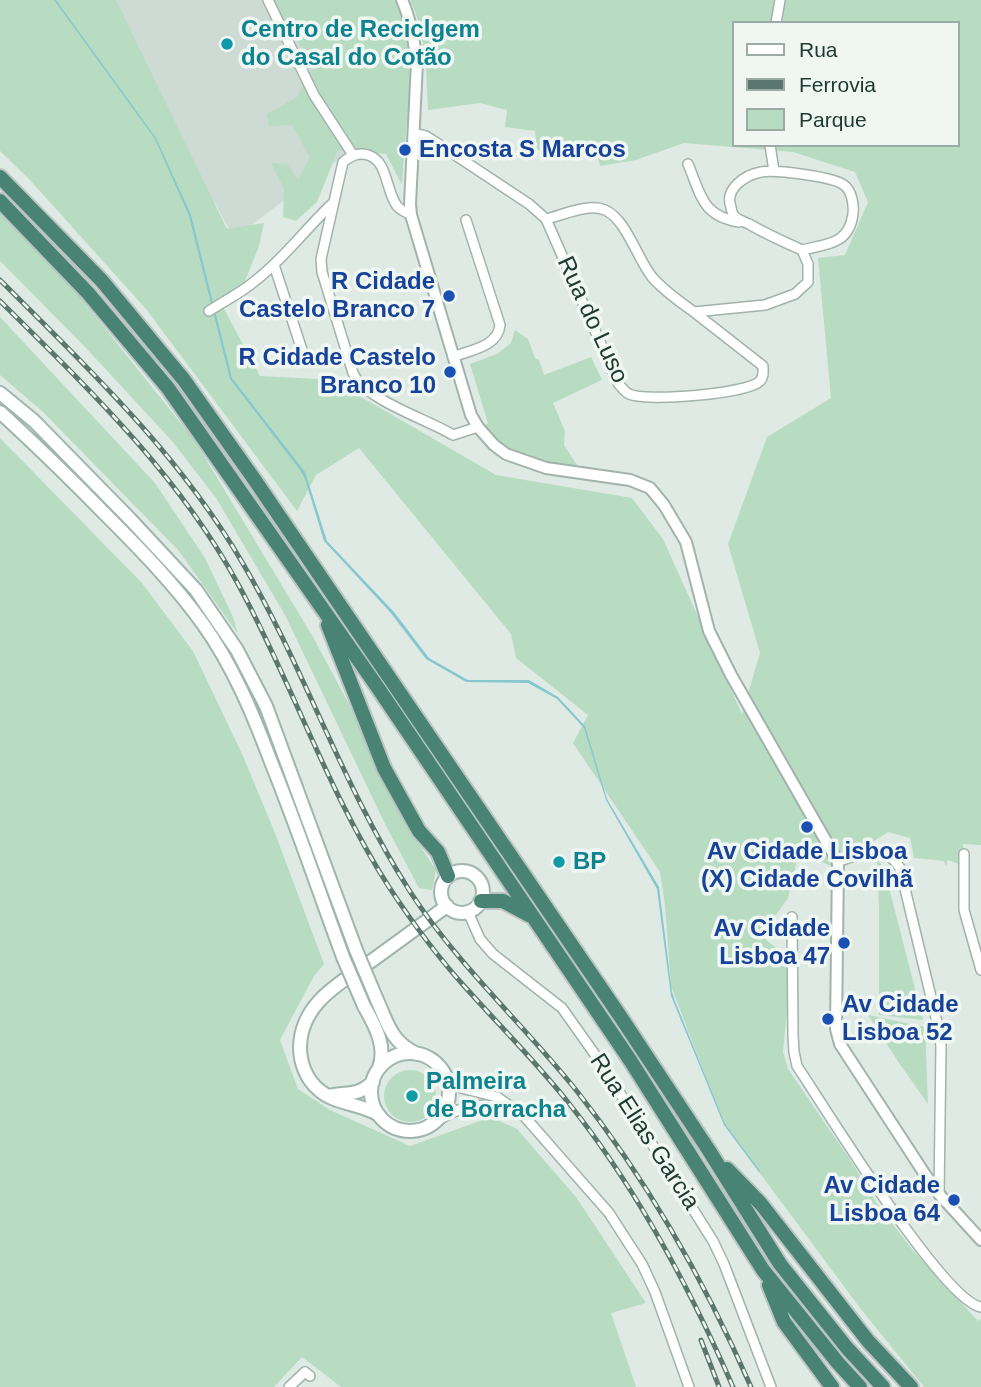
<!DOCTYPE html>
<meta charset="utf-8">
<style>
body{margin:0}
#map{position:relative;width:981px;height:1387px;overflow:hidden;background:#dfeae5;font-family:Helvetica,sans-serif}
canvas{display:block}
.legend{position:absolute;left:732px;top:21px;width:228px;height:126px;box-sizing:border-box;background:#f0f7f3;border:2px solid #9daba6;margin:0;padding:9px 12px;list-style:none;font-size:21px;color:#203a33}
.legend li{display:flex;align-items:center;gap:14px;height:35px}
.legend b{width:35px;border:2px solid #9daba6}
</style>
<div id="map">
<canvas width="981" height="1387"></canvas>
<ul class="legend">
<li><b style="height:9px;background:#fff"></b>Rua</li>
<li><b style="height:9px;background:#5b766e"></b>Ferrovia</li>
<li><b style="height:19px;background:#b8dcc1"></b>Parque</li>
</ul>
</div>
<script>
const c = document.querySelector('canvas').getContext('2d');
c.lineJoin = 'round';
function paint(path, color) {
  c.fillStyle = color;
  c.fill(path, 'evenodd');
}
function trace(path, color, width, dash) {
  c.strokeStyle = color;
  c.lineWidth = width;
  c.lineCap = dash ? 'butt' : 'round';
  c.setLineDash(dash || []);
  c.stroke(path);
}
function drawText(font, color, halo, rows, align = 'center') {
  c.font = font + ' Helvetica,sans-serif';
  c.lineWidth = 7;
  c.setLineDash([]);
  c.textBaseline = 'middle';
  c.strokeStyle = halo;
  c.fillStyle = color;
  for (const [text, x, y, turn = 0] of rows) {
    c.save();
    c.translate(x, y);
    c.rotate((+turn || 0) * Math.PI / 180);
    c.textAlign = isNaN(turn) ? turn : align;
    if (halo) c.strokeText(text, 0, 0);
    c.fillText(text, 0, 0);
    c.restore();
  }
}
paint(new Path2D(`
 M104 0H282L359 144 234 238Z`), '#cedad4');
paint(new Path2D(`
 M0 0H116L227 229 264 223 259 246 240 294 222 305 260 376 336 380 356 394 496 475 632 498 663 539 742 714 760 653 728 544 767 437 831 398 818 258 845 255 868 202 855 172 793 152 684 143 636 160 600 166 594 142 537 150 535 131 505 127 507 110 480 103 428 110C426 71 427 36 410 0H981V845L963 844 964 866 948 860 946 866 944 861 914 858 910 838 888 832 850 857 838 869 799 852 788 898 761 936 792 960 783 1052 788 1069 853 1164 876 1202 911 1248 978 1321 981 1319V1387H924L860 1308 724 1125 671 986 665 905 660 872 573 743 588 715 516 658 511 634 359 448 316 475 297 511 146 309 29 179 0 151ZM734 23H958V145H734Z
 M273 0H394C419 45 409 96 405 145H403V155L404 156 402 185 386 154 338 150 317 202 296 221 283 217 284 189 271 163 287 164 298 180 310 157 292 125 269 126 267 114 297 97 313 67Z
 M0 214 68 282 195 441 313 637 350 706 413 835 436 870 432 890 419 888 386 826 285 615 216 498 172 441 86 348 0 261Z
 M0 317 155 483 205 558 233 617 238 634 178 550 43 412 0 375Z
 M515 330 528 339 535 358 539 360 544 375 591 357 602 380 553 403 565 431 564 445 581 471 563 469 509 452 498 443 484 427 488 423 487 420 470 364 497 354 511 343Z
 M0 438 142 583 193 651 243 756 275 833 324 964 314 976 280 1040 298 1089 330 1110 410 1146 491 1117 517 1129 576 1197 646 1303 611 1313 636 1387H341L302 1357 274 1387H0Z
 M877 859 884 868 923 1020 879 1015V908Z
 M868 1015 925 1027 928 1104 899 1063Z
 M384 1096a26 26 0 1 1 52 0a26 26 0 1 1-52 0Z`), '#b8dcc1');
paint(new Path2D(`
 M54 0H56L156 138 191 215 232 378 305 472 327 541 394 612 429 658 468 680H529L558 697 585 726 607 799 659 887 672 992 675 1001 725 1124 760 1171 759 1172 724 1125 671 996 657 889 606 800 584 728 557 699 528 683 466 682 426 659 390 612 324 541 305 479 300 470 230 379 189 216 155 139Z`), '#87c7d0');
const minor = new Path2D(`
 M268 0 314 95 353 155
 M776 23 780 0
 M414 133 426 136 440 145 529 204 546 219 618 383C621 387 625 392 629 394 645 402 748 394 760 381 764 377 763 372 763 366L694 312
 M770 145 774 171
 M688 164C701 195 702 216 739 222
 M411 215C406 212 400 210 397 206 385 189 388 161 368 155 358 152 351 156 343 162L321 259 322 272 353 373C365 400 427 419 453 435L478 427
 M546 219C563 215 588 203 605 210 626 219 637 258 652 277 664 291 679 301 694 312L765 305 795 294 808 282V264L802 250C784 242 766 234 749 224 745 222 738 220 735 217 733 215 731 210 731 207 724 189 745 175 761 172 774 169 834 177 844 185 852 191 854 205 853 214 849 245 826 244 802 250
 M274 265 306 362
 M209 311C224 301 241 293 255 281 284 259 306 228 333 203
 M453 357C470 350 498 347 500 325L466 220
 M964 854V910L981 970
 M838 862C861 853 883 841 900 868L938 1026 941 1046 939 1194
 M468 912 480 939 493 954 562 1008 601 1063 713 1241 724 1264 771 1387
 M792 917 793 1035 794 1052 797 1066C824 1106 943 1301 981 1307
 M448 1081 461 1088 497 1097 524 1116 609 1213 642 1264 655 1292 689 1387
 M435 1122C461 1106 479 1101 509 1109
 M289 1387 305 1372 310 1376`);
const tertiary = new Path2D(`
 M402 0C411 20 414 42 417 63L410 204 411 215 471 415 478 427 494 445 506 454 546 468 630 480 650 488 664 505 686 542 709 631 731 675 838 862 836 1029 840 1044 926 1176 939 1194 981 1240`);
const secondary = new Path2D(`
 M0 393 34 421 130 519 196 590 237 650 266 706 356 950
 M0 412C37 446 72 480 107 516 141 550 175 585 203 624 233 666 253 714 271 762 297 826 319 892 343 957
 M441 892a21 21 0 1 1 42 0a21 21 0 1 1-42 0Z
 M377 1000C388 1024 391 1042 417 1054
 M364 1006C375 1026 387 1046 379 1068
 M371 1092a39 39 0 1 1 78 0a39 39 0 1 1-78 0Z
 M328 1096C348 1091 355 1098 373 1082
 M379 1115C361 1103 336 1105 319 1090 307 1080 300 1064 300 1047 301 1001 344 981 377 957 400 940 424 923 447 906`);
const trunk = new Path2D(`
 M0 177 102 281 184 380 254 479 620 1016 708 1149 780 1264 847 1348 883 1387
 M0 201 88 293 168 388 376 685 630 1060 763 1270 838 1363 860 1387
 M328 625 384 768 419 831 438 852 448 876
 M481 901H503L529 915
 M727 1169 761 1204 868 1341 911 1387
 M769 1285 784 1322 832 1387`);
trace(minor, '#a2b2ac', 12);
trace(tertiary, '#a2b2ac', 14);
trace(secondary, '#9eb6ad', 16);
trace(trunk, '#bcc4c2', 18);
trace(minor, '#fff', 9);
trace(tertiary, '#fff', 10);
trace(secondary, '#fff', 12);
trace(trunk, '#488374', 14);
const rail = new Path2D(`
 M0 280C88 368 178 453 242 562 305 669 343 788 411 893 458 965 522 1023 576 1090 647 1180 705 1282 751 1387
 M0 301C88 388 178 474 238 584 292 683 328 792 389 887 412 922 437 956 465 987 499 1025 535 1061 567 1101 636 1187 689 1286 733 1387
 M701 1340 719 1387`);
trace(rail, '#5b766e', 5);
trace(rail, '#f0f7f3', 2.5, [8]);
const secondaryBridge = new Path2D(`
 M356 950 377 1000
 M343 957 364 1006`);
trace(secondaryBridge, '#9eb6ad', 16, []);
trace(secondaryBridge, '#fff', 12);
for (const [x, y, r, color] of [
 [227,44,7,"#0f9aa8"],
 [405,150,7,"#1a4fb4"],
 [449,296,7,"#1a4fb4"],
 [450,372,7,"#1a4fb4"],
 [807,827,7,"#1a4fb4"],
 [559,862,7,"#0f9aa8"],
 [844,943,7,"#1a4fb4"],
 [828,1019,7,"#1a4fb4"],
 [412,1096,7,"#0f9aa8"],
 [954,1200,7,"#1a4fb4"]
]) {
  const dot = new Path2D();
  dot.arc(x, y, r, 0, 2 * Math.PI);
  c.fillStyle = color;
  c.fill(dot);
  trace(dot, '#f0f7f3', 2.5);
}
drawText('bold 24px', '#0d838f', '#f0f7f3', [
 ["Centro de Reciclgem",241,30],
 ["do Casal do Cotão",241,58],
 ["BP",573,862],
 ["Palmeira",426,1082],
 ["de Borracha",426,1110]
], 'left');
drawText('bold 24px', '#164399', '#f0f7f3', [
 ["Encosta S Marcos",419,150,"left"],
 ["R Cidade",435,282],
 ["Castelo Branco 7",435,310],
 ["R Cidade Castelo",436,358],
 ["Branco 10",436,386],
 ["Av Cidade Lisboa",807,852,"center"],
 ["(X) Cidade Covilhã",807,880,"center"],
 ["Av Cidade",830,929],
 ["Lisboa 47",830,957],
 ["Av Cidade",842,1005,"left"],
 ["Lisboa 52",842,1033,"left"],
 ["Av Cidade",940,1186],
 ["Lisboa 64",940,1214]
], 'right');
drawText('24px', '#203a33', '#f0f7f3', [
 ["Rua do Luso",592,320,65],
 ["Rua Elias Garcia",644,1132,57]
]);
</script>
